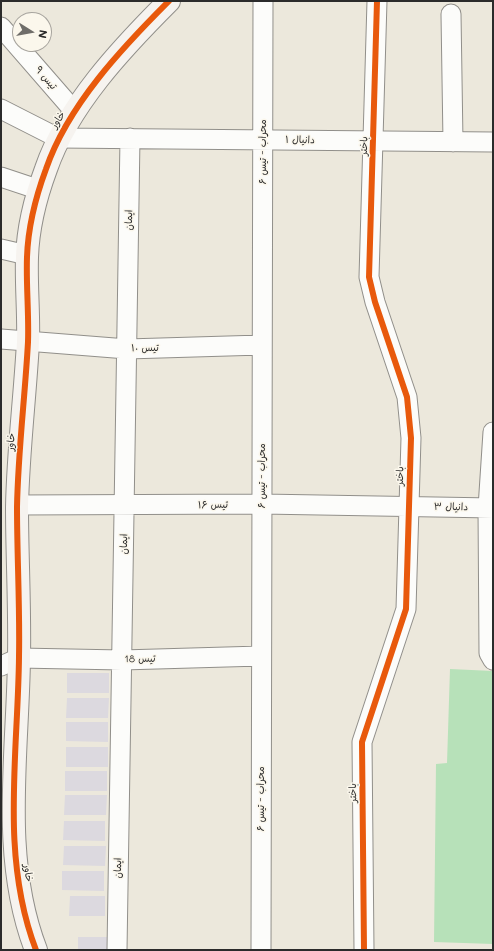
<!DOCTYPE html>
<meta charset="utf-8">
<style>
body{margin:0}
#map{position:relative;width:494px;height:951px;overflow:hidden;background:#ece8dc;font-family:Mali,sans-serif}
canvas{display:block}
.frame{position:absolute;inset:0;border:2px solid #2b2b2b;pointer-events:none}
.north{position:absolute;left:12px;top:12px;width:40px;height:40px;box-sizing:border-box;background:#fbf7ec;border:1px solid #a8a59f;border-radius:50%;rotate:101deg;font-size:11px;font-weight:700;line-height:16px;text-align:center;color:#2b2b2b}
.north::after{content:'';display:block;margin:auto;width:14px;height:18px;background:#6f6d69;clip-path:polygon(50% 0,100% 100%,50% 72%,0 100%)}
</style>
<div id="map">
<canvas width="494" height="951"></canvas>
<div class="frame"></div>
<div class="north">N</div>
</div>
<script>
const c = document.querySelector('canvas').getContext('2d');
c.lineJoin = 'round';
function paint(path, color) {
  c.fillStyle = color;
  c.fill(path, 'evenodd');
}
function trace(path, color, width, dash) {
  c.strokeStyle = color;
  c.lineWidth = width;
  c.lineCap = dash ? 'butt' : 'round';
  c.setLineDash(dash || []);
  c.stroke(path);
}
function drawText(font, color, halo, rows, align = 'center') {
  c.font = font + ' Mali,"Playpen Sans Arabic",sans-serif';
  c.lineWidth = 3;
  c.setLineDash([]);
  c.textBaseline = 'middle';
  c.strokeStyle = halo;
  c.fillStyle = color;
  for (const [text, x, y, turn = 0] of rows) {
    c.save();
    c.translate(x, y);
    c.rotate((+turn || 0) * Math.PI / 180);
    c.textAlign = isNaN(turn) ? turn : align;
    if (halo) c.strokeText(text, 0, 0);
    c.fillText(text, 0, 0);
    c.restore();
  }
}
paint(new Path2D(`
 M450 669 493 671V944L434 942 436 764 447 763Z`), '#b7e1b9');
paint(new Path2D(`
 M67 673H109V693H67Z
 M67 698H109L108 718H66Z
 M66 722H108V742L66 741Z
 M66 747H108V767H66Z
 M65 771H107V791H65Z
 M65 795H107L106 815H64Z
 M64 821H105V841L63 840Z
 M64 846H106L105 866 63 865Z
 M62 871H104V891L62 890Z
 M70 896H105V916H69Z
 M78 937H108V950H78Z`), '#dcd9df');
const street = new Path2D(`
 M451 14 453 142
 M1 27 75 112
 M1 109 58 138 493 142
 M1 177 40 190
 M1 249 27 255
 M1 339 127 349 262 345
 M493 432 488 508 489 653 493 660
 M17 505 262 504 493 508
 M1 666 19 658 122 660 261 656
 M117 950 130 138
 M261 950 263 1
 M364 950 362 742 406 609 411 438 407 397 375 302 369 277 377 1`);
const secondary = new Path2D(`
 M36 950C0 857 18 754 19 657 20 607 17 557 17 507 18 452 25 397 28 342 29 314 26 285 27 257 28 228 36 196 46 169 68 105 122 48 169 1`);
trace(street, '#918f8a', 21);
trace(secondary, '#918f8a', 24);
trace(street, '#fcfcfa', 19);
trace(secondary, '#f6f3ef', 22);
trace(new Path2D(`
 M36 950C0 857 18 754 19 657 20 607 17 557 17 507 18 452 25 397 28 342 29 314 26 285 27 257 28 228 36 196 46 169 68 105 122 48 169 1
 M364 950 362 742 406 609 411 438 407 397 375 302 369 277 377 1`), '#e8590c', 6);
drawText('10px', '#2b2b2b', '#fbf7ec', [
 ["تیس ۹",46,78,49],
 ["خاور",58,120,-57],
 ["دانیال ۱",300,140,1],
 ["باختر",364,146,-88],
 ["محراب - تیس ۶",263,152,-90],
 ["ایمان",129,220,-89],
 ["تیس ۱۰",145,348,-1],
 ["خاور",11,442,-86],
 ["محراب - تیس ۶",262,476,-90],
 ["باختر",400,476,-88],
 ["تیس ۱۶",213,505,-1],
 ["دانیال ۳",451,507,1],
 ["ایمان",124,544,-89],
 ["تیس 18",140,659,-1],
 ["باختر",353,793,-91],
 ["محراب - تیس ۶",261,799,-90],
 ["ایمان",118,868,-89],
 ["خاور",28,873,83]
]);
</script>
